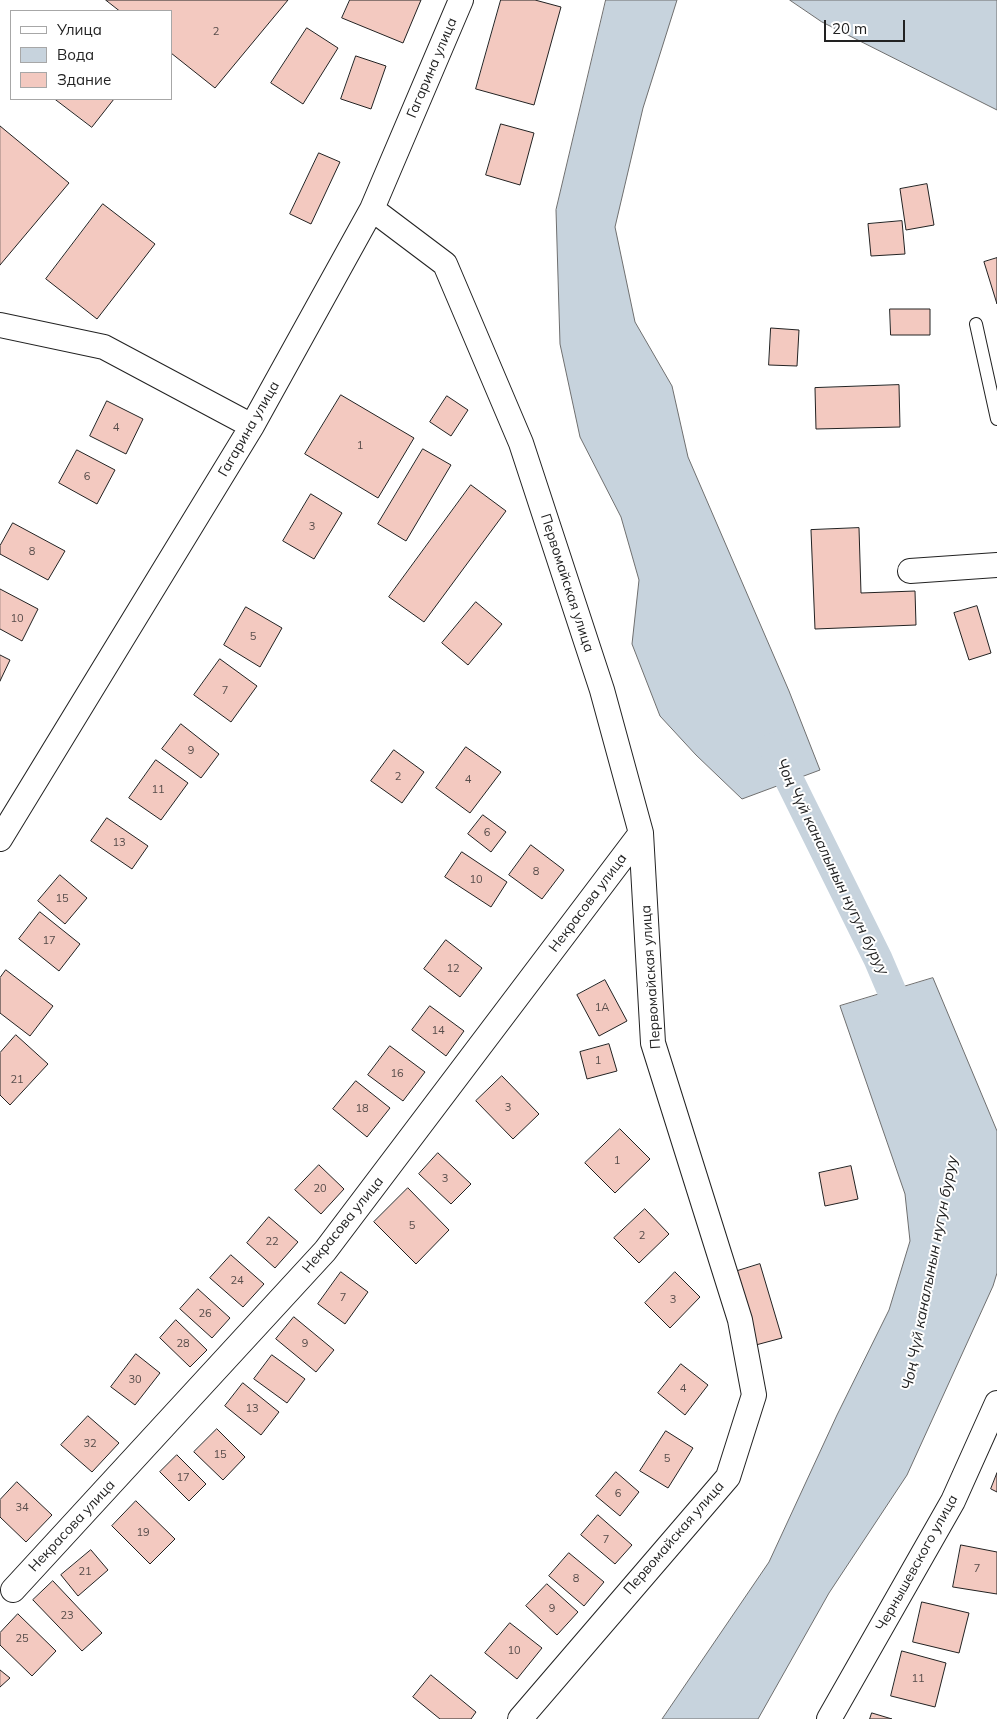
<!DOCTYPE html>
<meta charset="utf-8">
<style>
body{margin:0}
#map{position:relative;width:997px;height:1719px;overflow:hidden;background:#fff;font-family:Mulish,sans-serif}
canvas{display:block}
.legend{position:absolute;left:10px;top:10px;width:162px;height:90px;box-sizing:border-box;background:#fff;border:1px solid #a7a7a7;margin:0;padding:6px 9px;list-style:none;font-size:15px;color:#222}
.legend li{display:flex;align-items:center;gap:10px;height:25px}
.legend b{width:25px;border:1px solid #a7a7a7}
.scale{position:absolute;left:824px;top:20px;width:81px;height:22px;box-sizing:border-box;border:2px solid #222;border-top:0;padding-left:6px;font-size:15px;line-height:18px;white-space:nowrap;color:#222;-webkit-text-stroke:4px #fff;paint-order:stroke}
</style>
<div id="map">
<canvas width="997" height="1719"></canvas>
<ul class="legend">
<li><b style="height:6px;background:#fff"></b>Улица</li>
<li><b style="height:14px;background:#c7d3dd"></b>Вода</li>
<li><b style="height:14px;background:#f3c9c0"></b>Здание</li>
</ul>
<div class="scale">20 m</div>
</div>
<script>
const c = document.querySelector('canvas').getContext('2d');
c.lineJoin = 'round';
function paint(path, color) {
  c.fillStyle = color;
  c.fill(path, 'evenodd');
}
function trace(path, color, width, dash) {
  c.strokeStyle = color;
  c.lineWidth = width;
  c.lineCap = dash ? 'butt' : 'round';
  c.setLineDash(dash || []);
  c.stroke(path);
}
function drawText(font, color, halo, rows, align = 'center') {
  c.font = font + ' Mulish,sans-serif';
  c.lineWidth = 4;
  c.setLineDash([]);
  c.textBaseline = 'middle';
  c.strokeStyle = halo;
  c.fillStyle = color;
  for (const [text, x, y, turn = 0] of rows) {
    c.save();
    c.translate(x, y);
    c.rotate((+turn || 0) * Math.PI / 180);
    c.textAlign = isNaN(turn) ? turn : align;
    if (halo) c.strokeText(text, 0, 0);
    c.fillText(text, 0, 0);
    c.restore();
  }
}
const water = new Path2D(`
 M606 0H677L643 108 615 227 635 322 672 386 688 457 789 691 820 770 742 799 696 755 660 716 632 644 639 580 621 517 580 437 560 344 556 210Z
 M790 0H997V110L822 22Z
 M933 978 997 1131V1273L993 1286 907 1475 829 1593 758 1719H662L769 1562 837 1415 889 1310 910 1241 905 1194 840 1006Z`);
paint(water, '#c7d3dd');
trace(water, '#6f6f6f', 1);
trace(new Path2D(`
 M773 747 878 959 907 1027`), '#c7d3dd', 29);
const building = new Path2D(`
 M106 0H288L215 88 171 53V11H120Z
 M350 0H421L403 43 342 18Z
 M501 0H535L561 7 534 105 476 89Z
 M307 28 338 48 303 104 271 83Z
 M356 56 386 66 371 109 341 99Z
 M55 99H114L92 127Z
 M501 124 534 133 520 185 486 175Z
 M0 126 69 183 0 265Z
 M319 153 340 162 311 224 290 214Z
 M927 184 934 225 906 230 900 189Z
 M103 204 155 244 97 319 46 279Z
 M902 221 905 254 871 256 868 224Z
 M997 258V304L984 262Z
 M890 309H930V335H891Z
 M771 328 799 330 797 366 769 365Z
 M899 385 900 427 816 429 815 388Z
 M341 395 414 438 378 498 305 454Z
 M447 396 468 410 451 436 430 422Z
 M107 401 143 419 126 454 90 436Z
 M423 449 451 465 406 541 378 524Z
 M77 450 115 470 97 504 59 483Z
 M471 485 506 511 424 622 389 597Z
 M311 494 342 513 314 559 283 541Z
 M13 523 65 551 48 580 0 554V546Z
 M859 528 861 593 915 591 916 625 815 629 811 530Z
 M0 589 38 609 22 641 0 629Z
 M476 602 502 624 468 665 442 643Z
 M977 606 991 653 969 660 954 613Z
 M246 607 282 628 260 667 224 645Z
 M0 655 10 660 0 681Z
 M220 659 257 686 231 722 194 695Z
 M181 724 219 754 201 778 162 749Z
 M466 747 501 772 470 813 436 788Z
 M394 750 424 772 402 803 371 781Z
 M156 760 188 783 161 820 129 798Z
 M483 815 506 832 491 852 468 834Z
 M107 818 148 846 132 869 91 841Z
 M531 845 564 870 542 899 509 875Z
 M462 852 507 882 491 907 445 877Z
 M60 875 87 898 65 924 38 901Z
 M40 912 80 944 59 971 19 939Z
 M446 940 482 968 460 997 424 969Z
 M6 970 53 1006 30 1036 0 1013V978Z
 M605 980 627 1021 599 1036 577 995Z
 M430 1006 464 1031 446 1056 412 1030Z
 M16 1035 48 1064 10 1105 0 1095V1053Z
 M609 1044 617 1071 587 1079 580 1052Z
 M390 1046 425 1072 403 1101 368 1075Z
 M502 1076 539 1114 513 1139 476 1101Z
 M356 1081 390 1108 367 1137 333 1109Z
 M620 1129 650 1159 615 1193 585 1163Z
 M438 1153 471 1184 451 1204 419 1174Z
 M319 1165 344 1189 321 1214 295 1190Z
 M851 1166 858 1199 825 1206 819 1173Z
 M408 1188 449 1230 416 1264 374 1222Z
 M645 1209 669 1234 639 1263 614 1238Z
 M269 1217 298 1242 275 1268 247 1243Z
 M231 1255 264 1284 243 1307 210 1278Z
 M760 1264 782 1338 752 1346 731 1273Z
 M341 1272 368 1292 345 1324 318 1304Z
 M675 1272 700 1297 670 1328 645 1303Z
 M198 1289 230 1318 212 1338 180 1309Z
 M294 1317 334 1350 316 1372 276 1339Z
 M176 1320 207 1350 190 1367 160 1338Z
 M136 1354 160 1373 135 1405 111 1387Z
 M272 1355 305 1379 287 1403 254 1379Z
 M681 1364 708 1385 685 1415 658 1393Z
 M243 1383 279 1412 261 1435 225 1406Z
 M88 1416 119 1443 92 1472 61 1445Z
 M217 1429 245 1457 223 1480 194 1452Z
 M666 1431 693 1448 668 1488 640 1471Z
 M177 1455 206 1484 189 1501 160 1472Z
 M616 1472 639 1492 620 1516 596 1496Z
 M997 1473V1492L991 1489Z
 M17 1482 52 1515 26 1542 0 1517V1500Z
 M136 1501 175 1539 150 1564 112 1526Z
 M598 1515 632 1545 615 1564 581 1535Z
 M961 1545 997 1552V1594L953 1587Z
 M91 1550 108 1570 78 1596 61 1575Z
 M569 1553 604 1582 584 1606 549 1576Z
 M53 1581 102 1633 82 1651 33 1600Z
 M547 1584 578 1612 557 1635 526 1606Z
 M922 1602 969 1613 959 1653 913 1642Z
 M18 1614 56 1651 32 1676 0 1645V1633Z
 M510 1623 542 1648 517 1679 485 1653Z
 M902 1651 946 1663 935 1707 891 1696Z
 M0 1670 10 1678 0 1687Z
 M431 1675 476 1712 471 1719H440L413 1697Z
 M872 1713 892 1719H870Z`);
paint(building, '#f3c9c0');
trace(building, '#222', 1);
const service = new Path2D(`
 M976 324 997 419`);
const minor = new Path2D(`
 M372 209 445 264 521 443 602 690 641 833 653 1043 740 1320 754 1395 728 1477 520 1719
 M0 325 104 347 252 426
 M910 571 997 565
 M0 839 252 426 372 209 461 0
 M13 1590 325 1251 641 833
 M829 1719 953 1501 997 1403`);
trace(service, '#222', 14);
trace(minor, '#222', 26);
trace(service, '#fff', 12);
trace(minor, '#fff', 24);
drawText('11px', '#564c4a', null, [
 ["2",216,32],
 ["4",116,428],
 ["1",360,446],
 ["6",87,477],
 ["3",312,527],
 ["8",32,552],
 ["10",17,619],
 ["5",253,637],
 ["7",225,691],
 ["9",191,751],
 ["2",398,777],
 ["4",468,780],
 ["11",158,790],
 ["6",487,833],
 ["13",119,843],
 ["8",536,872],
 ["10",476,880],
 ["15",62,899],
 ["17",49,941],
 ["12",453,969],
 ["1А",602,1008],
 ["14",438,1031],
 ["1",598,1061],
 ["16",397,1074],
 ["21",17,1080],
 ["3",508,1108],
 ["18",362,1109],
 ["1",617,1161],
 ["3",445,1179],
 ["20",320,1189],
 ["5",412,1226],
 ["2",642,1236],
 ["22",272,1242],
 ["24",237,1281],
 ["7",343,1298],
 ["3",673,1300],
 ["26",205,1314],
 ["28",183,1344],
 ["9",305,1344],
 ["30",135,1380],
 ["4",683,1389],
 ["13",252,1409],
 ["32",90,1444],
 ["15",220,1455],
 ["5",667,1459],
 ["17",183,1478],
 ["6",618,1494],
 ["34",22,1508],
 ["19",143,1533],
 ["7",606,1540],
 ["7",977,1569],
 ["21",85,1572],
 ["8",576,1579],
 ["9",552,1609],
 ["23",67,1616],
 ["25",22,1639],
 ["10",514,1651],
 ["11",918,1679]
]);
drawText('14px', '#222', '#fff', [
 ["Гагарина улица",432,68,-67],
 ["Гагарина улица",249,429,-60],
 ["Первомайская улица",567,583,72],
 ["Некрасова улица",588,903,-53],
 ["Первомайская улица",651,977,-94],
 ["Некрасова улица",343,1225,-51],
 ["Некрасова улица",72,1526,-47],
 ["Первомайская улица",674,1538,-49],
 ["Чернышевского улица",917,1563,-61]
]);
drawText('italic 15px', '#222', '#fff', [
 ["Чоң Чүй каналынын нугун буруу",832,867,64],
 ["Чоң Чүй каналынын нугун буруу",930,1273,-79]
]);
</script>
